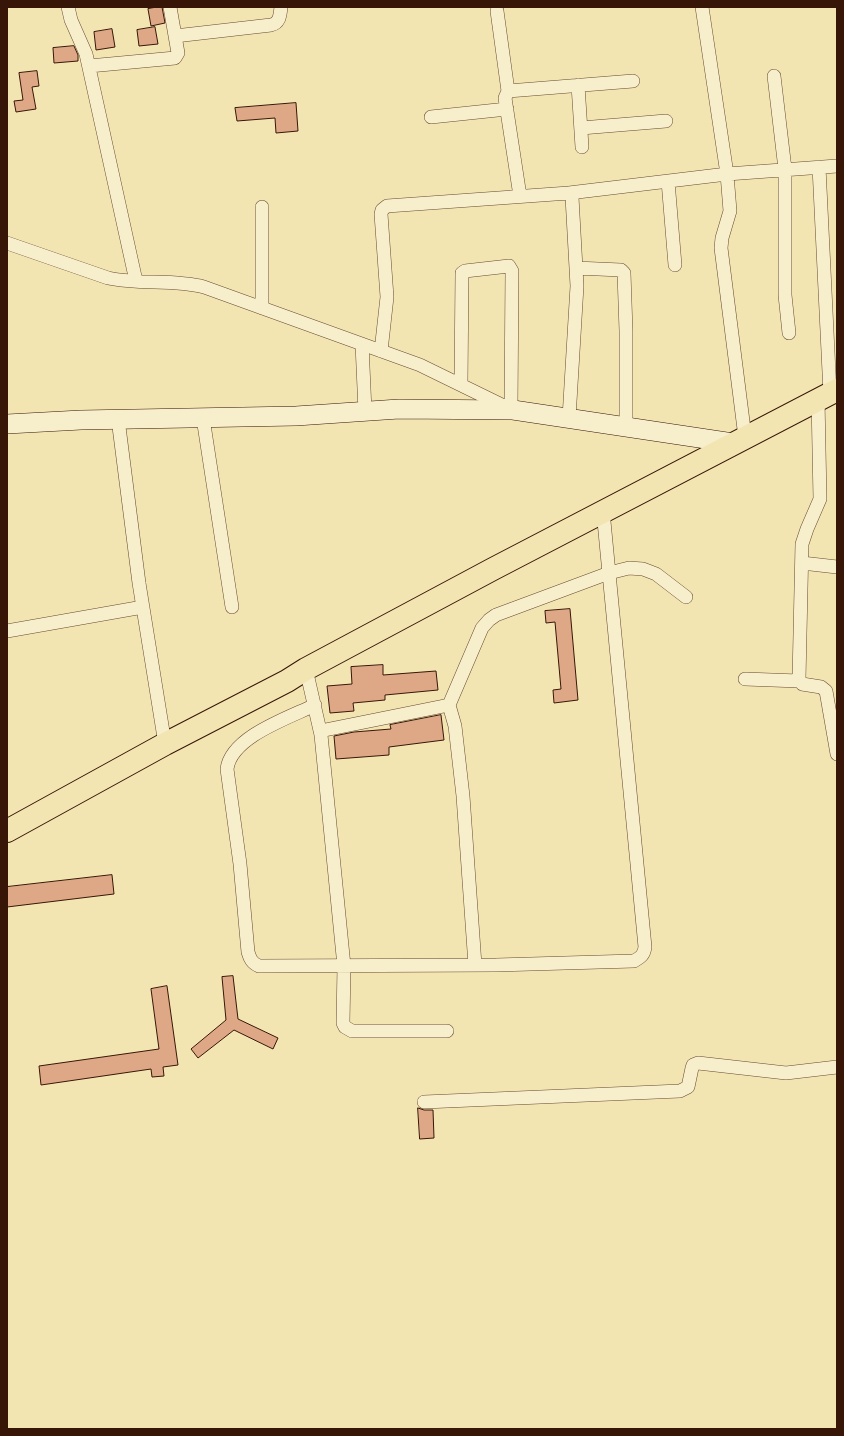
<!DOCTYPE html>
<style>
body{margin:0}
#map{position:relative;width:844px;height:1436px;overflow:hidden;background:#f3e5b1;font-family:"Sorts Mill Goudy",serif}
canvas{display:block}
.frame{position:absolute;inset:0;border:8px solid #371608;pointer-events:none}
</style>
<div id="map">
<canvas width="844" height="1436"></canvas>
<div class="frame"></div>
</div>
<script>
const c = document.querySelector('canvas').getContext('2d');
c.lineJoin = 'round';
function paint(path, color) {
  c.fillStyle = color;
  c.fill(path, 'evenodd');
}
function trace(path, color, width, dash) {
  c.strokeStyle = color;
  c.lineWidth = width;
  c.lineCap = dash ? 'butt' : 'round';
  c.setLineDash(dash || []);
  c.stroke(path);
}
const building = new Path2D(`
 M157 7H162L165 23 151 26 148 9Z
 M155 27 158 44 139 46 137 30Z
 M112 29 115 47 96 50 94 32Z
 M74 46 78 55V61L54 63 53 48Z
 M37 71 39 86 32 87 36 109 16 112 14 101 23 100 19 73Z
 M296 103 298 131 276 133 275 118 237 121 235 108Z
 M570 609 578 700 554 703 553 690 561 689 555 622 546 623 545 611Z
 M383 665V675L436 671 438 690 385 695V700L353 703 354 711 330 713 327 686 352 684 351 667Z
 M441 715 444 740 389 747V755L336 759 334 736 354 732 391 729 390 725Z
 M112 875 114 894 7 907V887Z
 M233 976 238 1019 278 1038 273 1049 234 1030 198 1058 191 1049 226 1020 222 977Z
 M167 986 178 1065 163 1067 164 1076 152 1077 151 1069 41 1085 39 1066 159 1049 151 989Z
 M418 1108 424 1110H433L434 1138 420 1139Z`);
paint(building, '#dea887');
trace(building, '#371608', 1);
const street = new Path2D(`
 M68 7 71 20 86 54 136 281
 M702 7 727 174 730 211 722 238 721 248 745 437
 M497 11 508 91
 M175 36 271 25C280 23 280 15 281 7
 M89 66 175 58 178 53 170 7
 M774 76 785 169V295L789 333
 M578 85 582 147
 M431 117 507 109
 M581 128 666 121
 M819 167 830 393
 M668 181 675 265
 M569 193 727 174 837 166
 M520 196 505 98 508 91 633 81
 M262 207V308
 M7 243 108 278C140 285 173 279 204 287L420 365 508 408
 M576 268 621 270 624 273 626 331V427
 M362 344 365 411
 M381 351 387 297 381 214 382 210 387 206 569 193 572 197 577 286 569 418
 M461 385 462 273 465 271 509 266 512 271 511 409
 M818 399 820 499 807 529 802 544 799 679 802 684 821 687 826 691 837 754
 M203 418 232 607
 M118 419 139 583 165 744
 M802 563 837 567
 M7 631 143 607
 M306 669 321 735 344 966 343 1023 345 1027 352 1031H447
 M745 679 799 681
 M315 705C288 718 231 737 227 769L240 864 248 952C250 959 252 963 259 966L496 965 634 961C641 957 644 955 645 947L603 511
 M449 705 482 628 489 620 496 615 609 573 629 568 643 569 656 574 686 597
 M320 731 449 705 455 726 463 796 475 965
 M424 1102 680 1091 688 1087 692 1068 693 1065 698 1063 786 1073 837 1067`);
const secondary = new Path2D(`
 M7 424 81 420 296 416 399 409 513 410 733 443`);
const highway = new Path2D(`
 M7 831 165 744 287 681 306 669 493 569 837 390`);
trace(street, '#664a32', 14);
trace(secondary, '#371608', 20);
trace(highway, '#371608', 24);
trace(street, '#f7eecc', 13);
trace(secondary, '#f7eecc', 19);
trace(highway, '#f3e5b1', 22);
</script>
